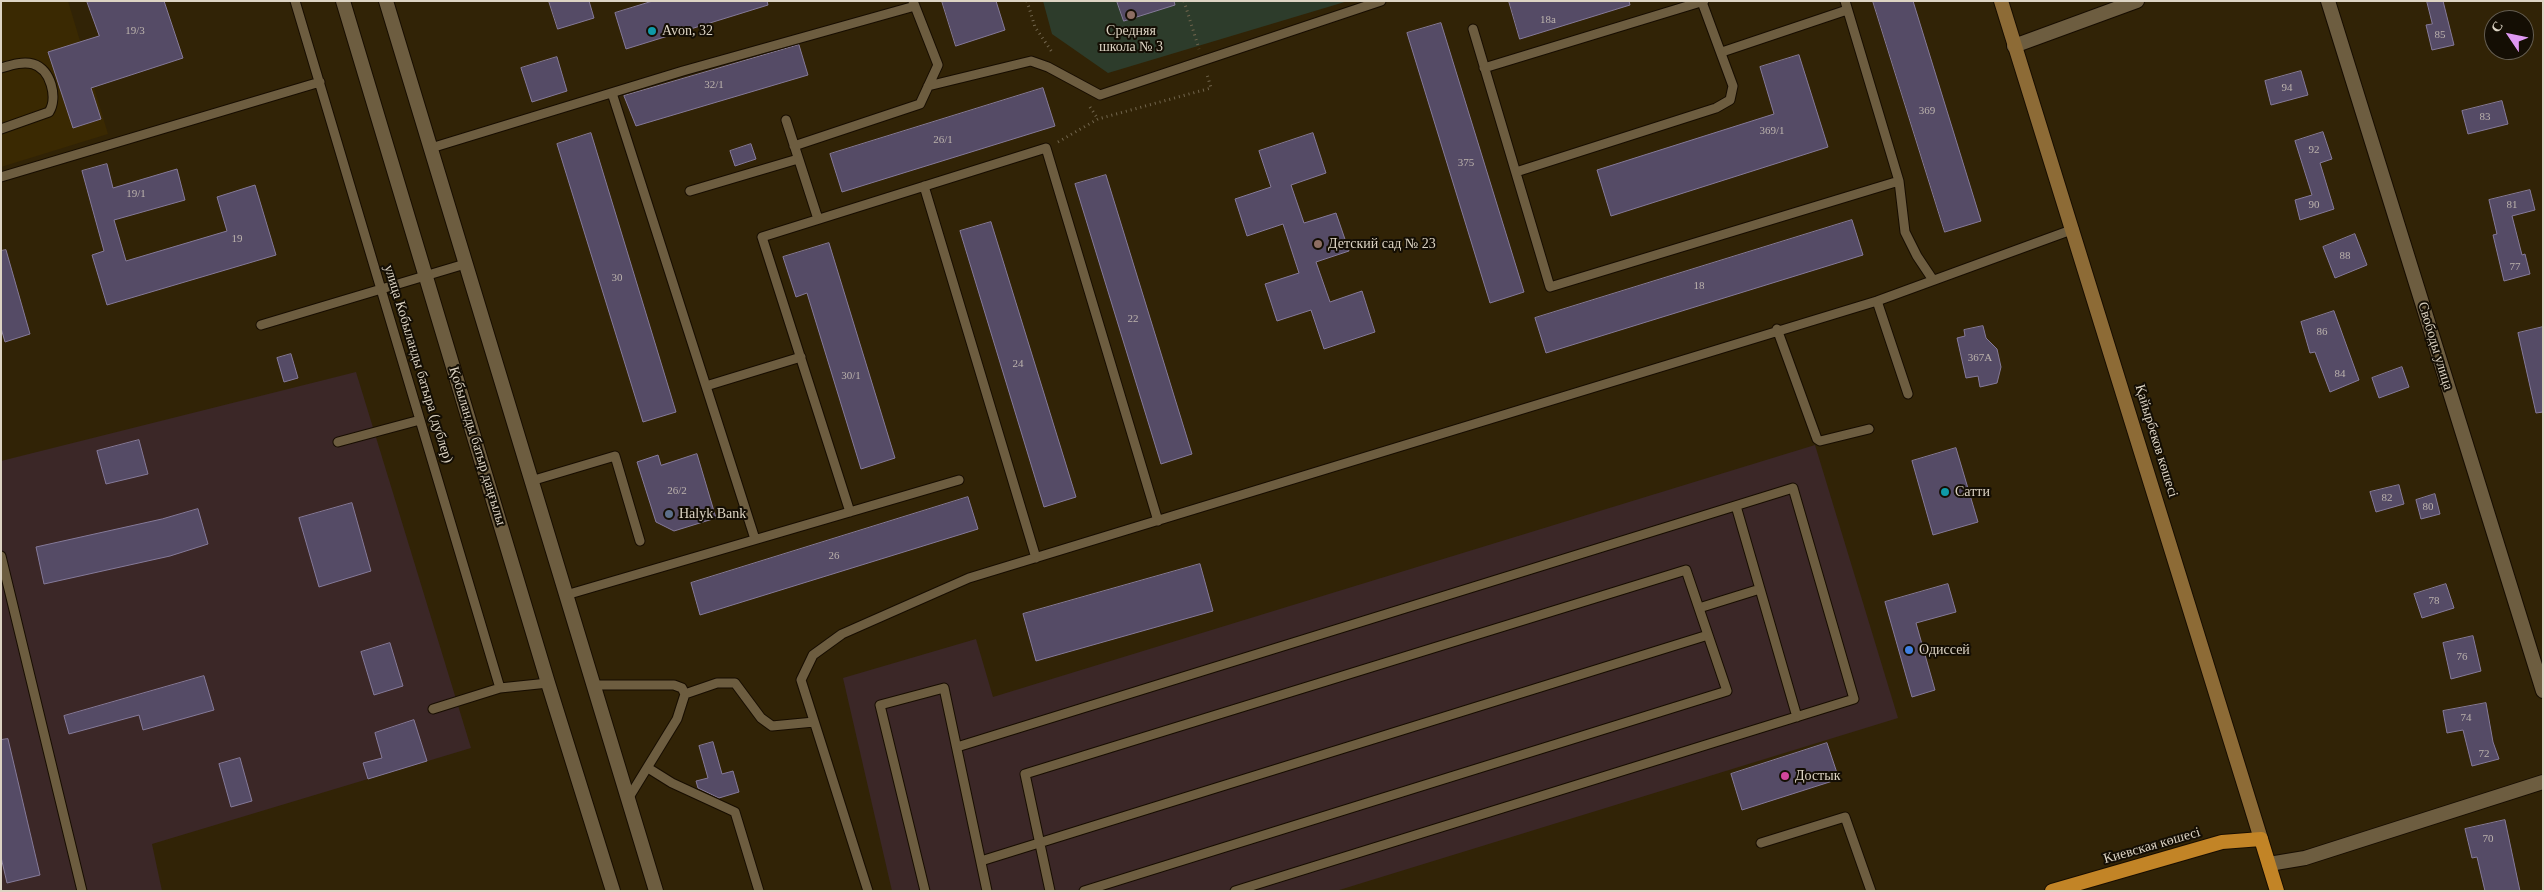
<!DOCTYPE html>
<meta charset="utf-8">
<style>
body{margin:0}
#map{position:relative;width:2544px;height:892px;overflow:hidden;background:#312306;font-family:"Times New Roman",serif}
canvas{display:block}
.frame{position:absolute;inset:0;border:2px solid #ddd4c4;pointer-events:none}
.north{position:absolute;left:2484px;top:10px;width:50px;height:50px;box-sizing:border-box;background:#140e04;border:1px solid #645d51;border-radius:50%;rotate:304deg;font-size:14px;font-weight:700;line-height:20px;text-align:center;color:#ddd4c4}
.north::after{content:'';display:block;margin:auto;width:18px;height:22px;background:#de98f2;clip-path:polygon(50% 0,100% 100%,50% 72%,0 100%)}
</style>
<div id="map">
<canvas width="2544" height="892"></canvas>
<div class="frame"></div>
<div class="north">С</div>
</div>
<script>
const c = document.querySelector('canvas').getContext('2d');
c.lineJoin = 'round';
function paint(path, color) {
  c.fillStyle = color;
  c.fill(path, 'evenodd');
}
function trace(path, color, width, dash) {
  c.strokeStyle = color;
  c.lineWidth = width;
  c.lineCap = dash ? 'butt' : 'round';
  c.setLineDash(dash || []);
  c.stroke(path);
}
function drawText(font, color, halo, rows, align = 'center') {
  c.font = font + ' "Times New Roman",serif';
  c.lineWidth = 4;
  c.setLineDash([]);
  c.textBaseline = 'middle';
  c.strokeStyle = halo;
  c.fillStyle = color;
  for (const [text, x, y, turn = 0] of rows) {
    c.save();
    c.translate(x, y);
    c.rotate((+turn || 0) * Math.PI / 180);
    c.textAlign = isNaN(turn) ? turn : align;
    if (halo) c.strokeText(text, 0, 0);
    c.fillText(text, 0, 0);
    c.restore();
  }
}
paint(new Path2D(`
 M1 1H68L108 134 1 167Z`), '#3a2902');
paint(new Path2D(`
 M356 372 471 748 152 844 162 891H1V461Z
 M1815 445 1898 718 1336 891H892L843 678 976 639 993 697Z`), '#3b2727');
paint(new Path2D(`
 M1043 1H1348L1108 73 1052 34Z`), '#2d3c2b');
const building = new Path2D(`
 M87 1H164L183 58 91 88 101 119 73 128 48 52 99 36Z
 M549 1H589L594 18 558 29Z
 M653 1H767L768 5 626 49 615 13Z
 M942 1H996L1005 30 956 46Z
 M1117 1H1174L1175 5 1124 21Z
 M1509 1H1629L1630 5 1520 39Z
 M1873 1H1913L1981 221 1945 232Z
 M2427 1H2443L2454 45 2432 50 2426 25 2432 24Z
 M1441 23 1524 292 1490 303 1407 33Z
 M799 45 808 75 636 126 624 96Z
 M1799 55 1828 147 1611 216 1597 170 1774 114 1760 67Z
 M557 57 567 91 532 102 521 68Z
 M2301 71 2308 95 2271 105 2265 81Z
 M1043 88 1055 126 842 192 830 154Z
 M2502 101 2508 124 2468 134 2462 111Z
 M2323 132 2332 159 2320 163 2334 209 2300 220 2295 200 2312 195 2295 141Z
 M591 133 676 412 643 422 557 144Z
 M1313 133 1326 173 1291 185 1304 223 1336 213 1349 251 1316 262 1330 302 1362 291 1375 332 1324 349 1311 310 1277 321 1265 284 1299 273 1283 224 1247 236 1235 199 1271 187 1259 151Z
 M751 144 756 159 735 166 730 151Z
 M107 164 113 188 177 169 185 200 114 220 126 261 227 231 217 197 255 185 276 255 107 305 92 255 104 251 82 171Z
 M1106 175 1192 454 1161 464 1075 184Z
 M2530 190 2535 210 2512 216 2522 255 2525 254 2530 274 2504 281 2493 235 2497 234 2489 200Z
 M1852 220 1863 255 1546 353 1535 318Z
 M991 222 1076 497 1044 507 960 231Z
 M2355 234 2367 265 2335 278 2323 247Z
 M829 243 895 458 861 469 807 293 796 297 783 257Z
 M6 250 30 334 5 342 1 328V251Z
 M2334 311 2359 380 2330 392 2315 352 2310 353 2301 322Z
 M1983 326 1986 338 1997 349 2001 367 1997 383 1980 387 1978 376 1966 378 1957 338 1965 336 1964 330Z
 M2543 327V412L2536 413 2518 333Z
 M291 354 298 378 284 382 277 358Z
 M2402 367 2409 387 2379 398 2372 378Z
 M139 440 148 474 106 484 97 451Z
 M1956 448 1978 522 1933 535 1912 461Z
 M697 454 716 518 674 531 656 522 637 462 658 455 661 465Z
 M2399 485 2404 504 2376 512 2370 492Z
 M2435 494 2440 514 2421 519 2416 500Z
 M968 497 978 529 700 615 691 583Z
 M352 503 371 571 319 587 299 518Z
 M198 509 208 544 170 556 44 584 36 547 162 519Z
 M1200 564 1213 611 1036 661 1023 614Z
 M1948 584 1956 612 1916 623 1935 690 1912 697 1885 602Z
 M2446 584 2454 608 2422 618 2414 594Z
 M2473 636 2481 671 2451 679 2443 643Z
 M390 643 403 686 374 695 361 652Z
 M204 676 214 710 143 730 139 715 69 734 64 716Z
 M2486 703 2493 742 2499 759 2472 766 2463 730 2447 733 2443 711Z
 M414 720 427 761 368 779 363 763 382 758 375 733Z
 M8 739 40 875 7 883 1 857V740Z
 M713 742 722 774 733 771 739 792 719 798 698 788 696 781 708 778 699 746Z
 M1827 743 1839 779 1742 810 1731 774Z
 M240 758 252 801 231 807 219 764Z
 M2505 820 2520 891H2485L2477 857 2472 858 2465 829Z`);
paint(building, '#554b66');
trace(building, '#857a99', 1);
const service = new Path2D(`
 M295 1 500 688 548 683
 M1845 1 1899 181 1905 232 1917 256 1933 280
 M1473 29 1550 287 1899 181
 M1722 52 1847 10
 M1 68C11 65 23 61 33 64 51 69 58 98 49 112L1 129
 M1484 68 1704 1
 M928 86 1031 61 1048 67 1100 95 1381 1
 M612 93 755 539
 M786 120 818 219
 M794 146 920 104 938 65 913 1
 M431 148 683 71 915 6
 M1516 172 1716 108 1730 100 1733 86 1702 2
 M1 177 320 82
 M924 186 1036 558
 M690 191 798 159
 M1877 301 1908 394
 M261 325 465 264
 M1777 329 1817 439 1820 441 1869 429
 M706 386 801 357
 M338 442 420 420
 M531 481 615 456 640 541
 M1736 506 1797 717
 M850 512 762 237 1046 148 1158 521
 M1 556 82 891
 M566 595 959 480
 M1699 608 1760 589
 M593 685H674L682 688 685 694 717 683H735L761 718 772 726 814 722
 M433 709 500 688
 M957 747 1793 488 1854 699 1235 891
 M648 768 672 783 735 812 759 891
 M628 799 677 719 685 694
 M1761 843 1845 817 1871 891
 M981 861 1708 635
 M868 891 801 680 813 655 842 634 969 578 1877 301 2074 229
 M925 891 880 705 944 688 987 891
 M1050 891 1025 774 1686 570 1727 691 1084 891`);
const minor = new Path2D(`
 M2328 1 2543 691
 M2014 46 2137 1
 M2269 864 2305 858 2543 782`);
const tertiary = new Path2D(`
 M343 1 548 683 613 891
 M386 1 656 891`);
const secondary = new Path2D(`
 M2001 1 2261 839`);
const trunk = new Path2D(`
 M2052 891 2222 842 2261 839 2277 891`);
trace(service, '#170d00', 11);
trace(minor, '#170d00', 16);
trace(tertiary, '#170d00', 16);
trace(secondary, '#170d00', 16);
trace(trunk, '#170d00', 16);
trace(new Path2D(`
 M1027 1 1035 27 1052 52
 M1184 1 1199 49
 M1090 107 1098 119
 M1058 142 1098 119 1211 88 1207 74`), '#72664e', 3, [1, 4]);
trace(service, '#6d5d40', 9);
trace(minor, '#6d5d40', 14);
trace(tertiary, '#6d5d40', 14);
trace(secondary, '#8d6b36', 14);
trace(trunk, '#c28426', 14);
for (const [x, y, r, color] of [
 [1131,15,5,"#8d6e63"],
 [652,31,5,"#0f9aa8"],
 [1318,244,5,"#8d6e63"],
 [1945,492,5,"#0f9aa8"],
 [669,514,5,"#5c6f8a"],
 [1909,650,5,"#3f7fe0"],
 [1785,776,5,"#d1479c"]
]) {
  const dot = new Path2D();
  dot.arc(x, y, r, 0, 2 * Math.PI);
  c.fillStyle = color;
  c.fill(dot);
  trace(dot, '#140e04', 2);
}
drawText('11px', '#bbb2ac', null, [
 ["18а",1548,20],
 ["19/3",135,31],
 ["85",2440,35],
 ["32/1",714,85],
 ["94",2287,88],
 ["369",1927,111],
 ["83",2485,117],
 ["369/1",1772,131],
 ["26/1",943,140],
 ["92",2314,150],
 ["375",1466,163],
 ["19/1",136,194],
 ["90",2314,205],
 ["81",2512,205],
 ["19",237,239],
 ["88",2345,256],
 ["77",2515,267],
 ["30",617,278],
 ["18",1699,286],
 ["22",1133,319],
 ["86",2322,332],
 ["367А",1980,358],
 ["24",1018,364],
 ["84",2340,374],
 ["30/1",851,376],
 ["26/2",677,491],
 ["82",2387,498],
 ["80",2428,507],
 ["26",834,556],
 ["78",2434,601],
 ["76",2462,657],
 ["74",2466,718],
 ["72",2484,754],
 ["70",2488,839]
]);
drawText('14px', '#ddd4c4', '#140e04', [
 ["Avon, 32",662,31],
 ["Средняя",1131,31,"center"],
 ["школа № 3",1131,47,"center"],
 ["Детский сад № 23",1328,244],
 ["Сатти",1955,492],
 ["Halyk Bank",679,514],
 ["Одиссей",1919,650],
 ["Достык",1795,776]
], 'left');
drawText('14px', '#ddd4c4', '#140e04', [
 ["Свободы улица",2435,346,73],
 ["улица Кобыланды батыра (дублер)",418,364,73],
 ["Қайырбеков көшесі",2156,441,73],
 ["Қобыланды батыр даңғылы",477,446,73],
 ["Киевская көшесі",2152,846,-16]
]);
</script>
